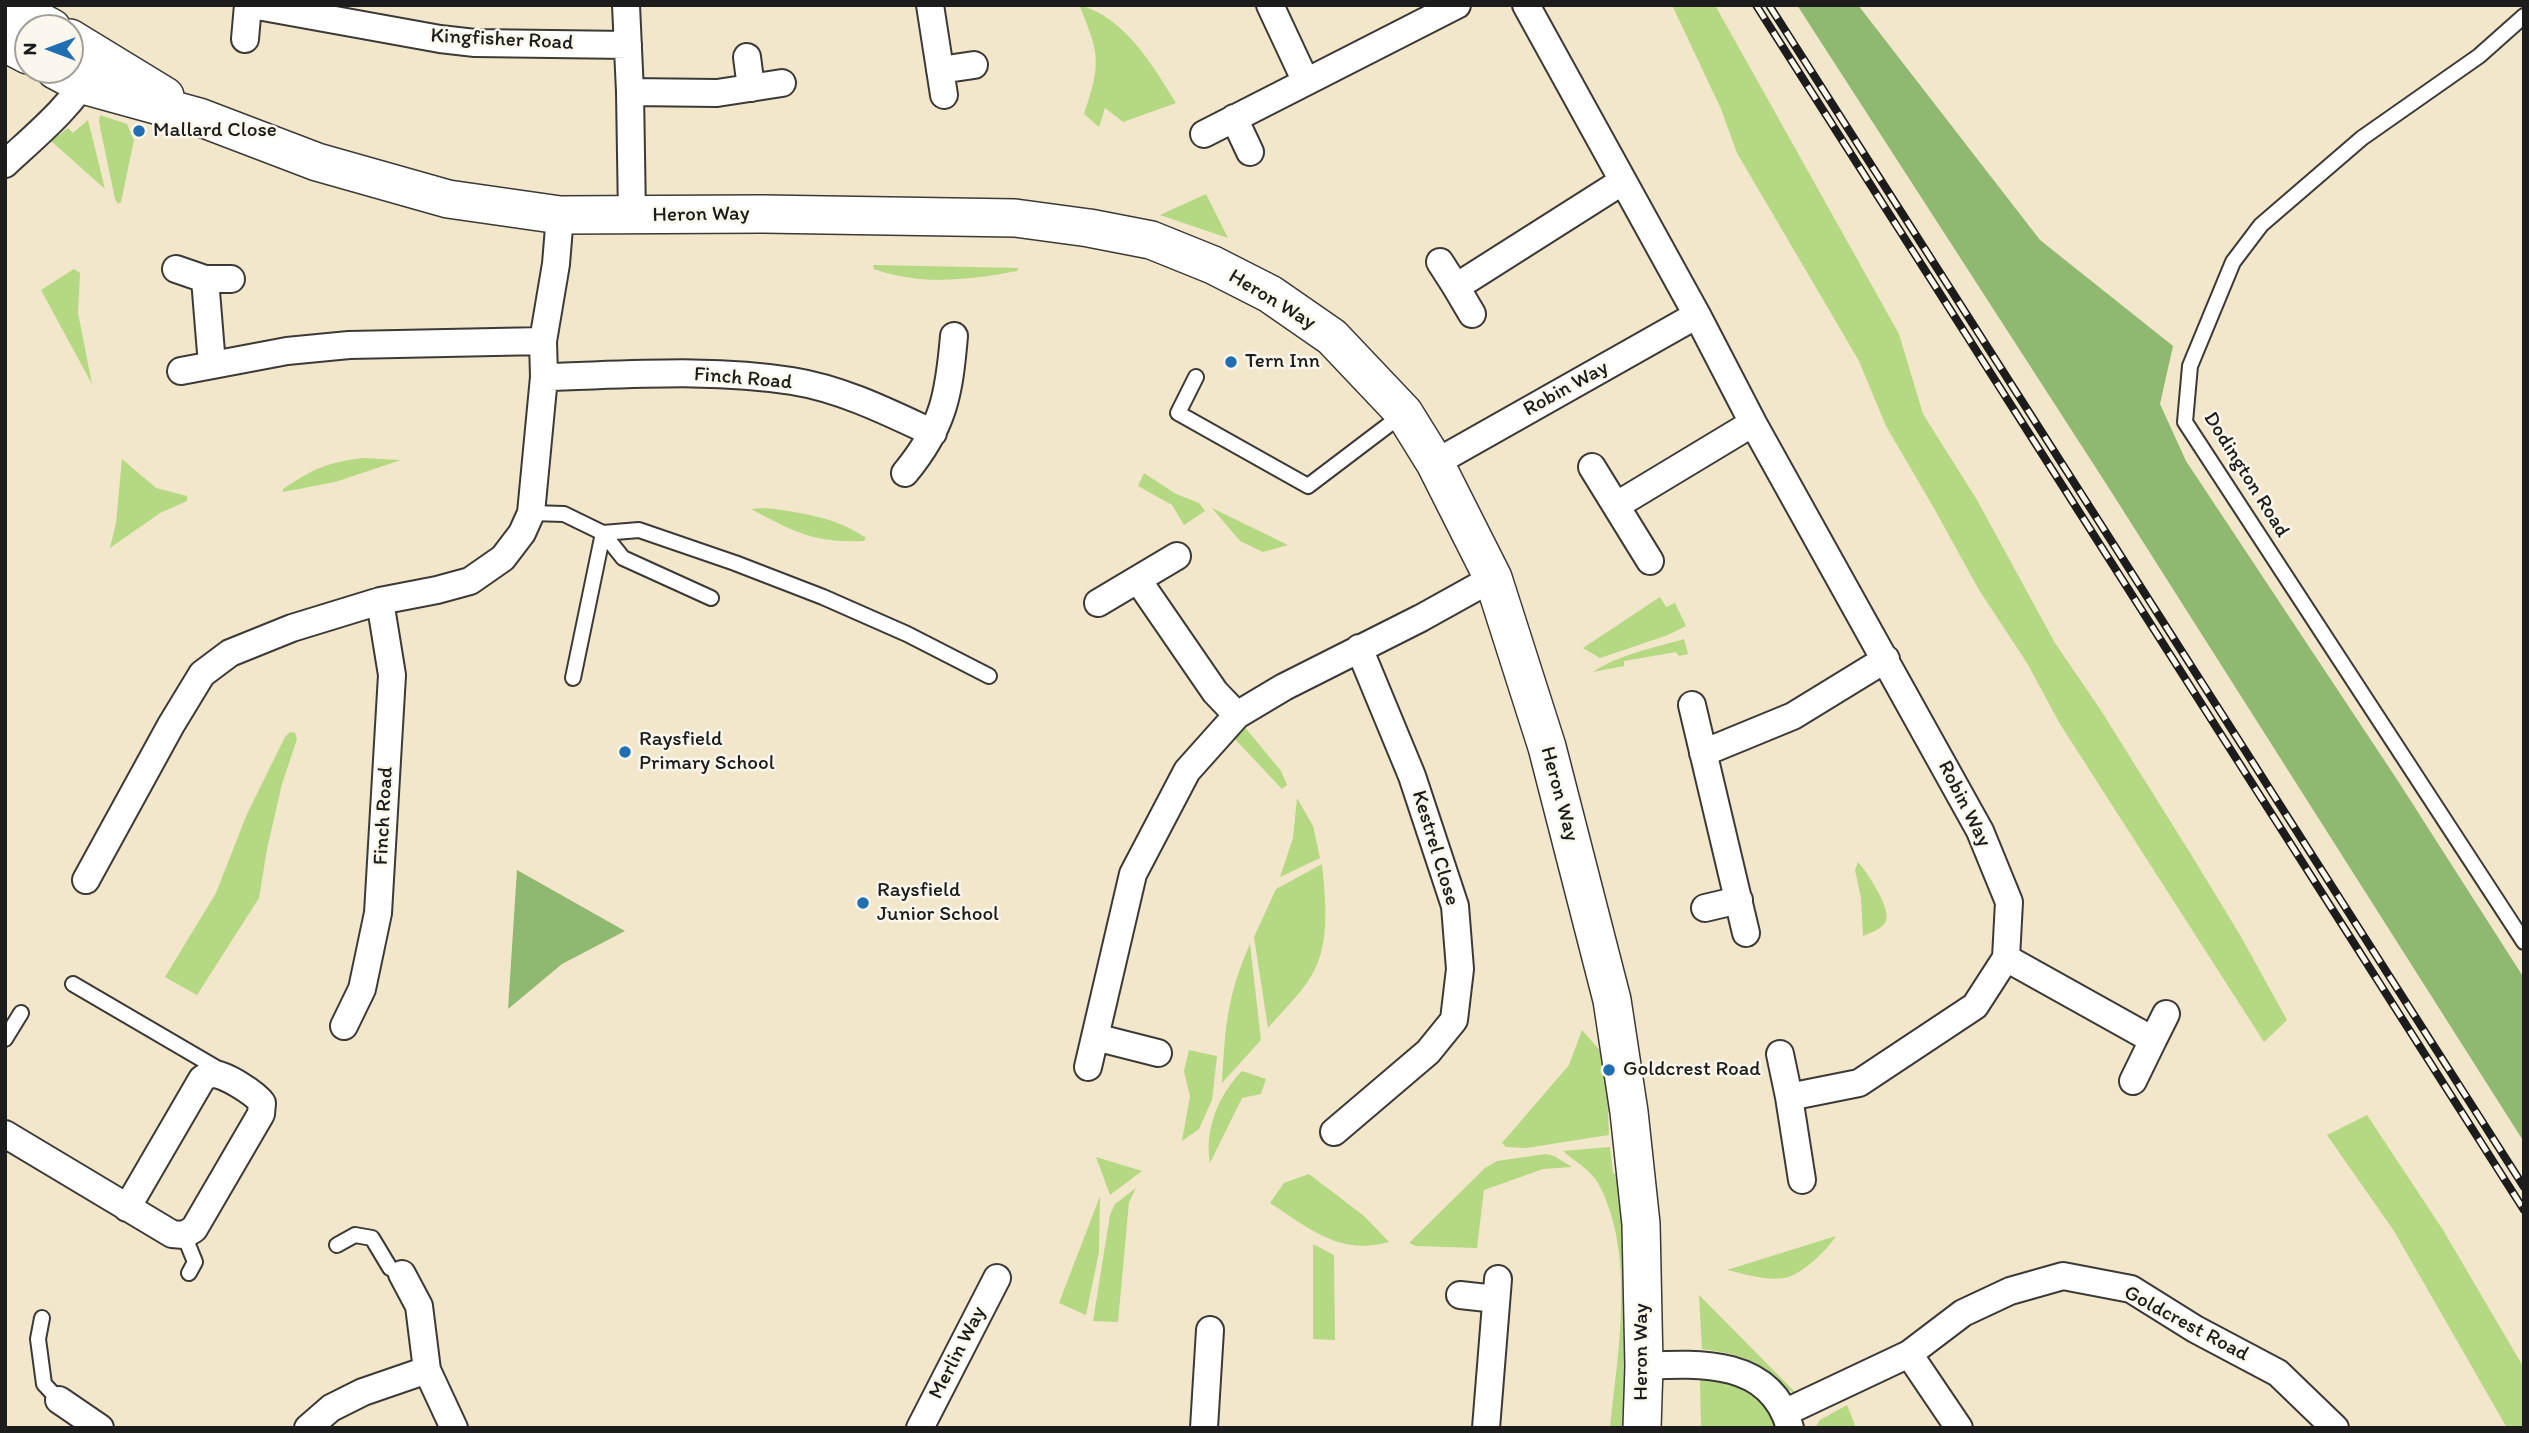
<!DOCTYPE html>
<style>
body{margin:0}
#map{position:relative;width:2529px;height:1433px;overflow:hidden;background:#f2e6cb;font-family:Itim,sans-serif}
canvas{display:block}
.frame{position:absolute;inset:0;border:7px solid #1c1c1c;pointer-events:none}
.north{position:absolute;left:14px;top:14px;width:70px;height:70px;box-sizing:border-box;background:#fbf7ec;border:2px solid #a29f99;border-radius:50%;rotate:270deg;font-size:19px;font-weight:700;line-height:28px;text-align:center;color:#1c1c1c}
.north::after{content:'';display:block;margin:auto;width:24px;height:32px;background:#1f6fb2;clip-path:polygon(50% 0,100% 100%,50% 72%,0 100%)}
</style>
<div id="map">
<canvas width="2529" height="1433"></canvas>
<div class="frame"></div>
<div class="north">N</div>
</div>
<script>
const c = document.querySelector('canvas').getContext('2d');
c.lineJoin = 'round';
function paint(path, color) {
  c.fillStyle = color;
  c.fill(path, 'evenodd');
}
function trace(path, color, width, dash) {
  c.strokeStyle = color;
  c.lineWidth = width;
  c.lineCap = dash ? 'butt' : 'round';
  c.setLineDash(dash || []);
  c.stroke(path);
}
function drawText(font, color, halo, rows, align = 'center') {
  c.font = font + ' Itim,sans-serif';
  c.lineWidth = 5;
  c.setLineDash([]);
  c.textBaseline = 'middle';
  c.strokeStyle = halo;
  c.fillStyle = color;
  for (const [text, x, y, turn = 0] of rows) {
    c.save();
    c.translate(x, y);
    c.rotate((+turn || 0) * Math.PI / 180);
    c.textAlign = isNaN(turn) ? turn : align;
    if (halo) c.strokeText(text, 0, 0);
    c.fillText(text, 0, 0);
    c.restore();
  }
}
paint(new Path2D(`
 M1079 5C1125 17 1152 65 1176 103L1123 122 1105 108 1099 127 1084 114C1101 64 1100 54 1079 5Z
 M1672 5H1715L1899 334 1923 414 1977 500 2055 643 2100 709 2192 856 2240 935 2287 1020 2264 1042 2060 724 2027 663 1979 590 1935 510 1886 426 1859 361 1737 153 1721 109Z
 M100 115 127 124 134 140 121 202 118 204 115 199 99 122Z
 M88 120 105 189 51 141 68 128 73 133Z
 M1206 194 1228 238 1160 215Z
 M873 265 1018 268 1017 271C968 280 922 286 874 269Z
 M74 269 80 273 78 313 92 384 41 290Z
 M362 458 401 460 335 482 283 492V489C313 469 325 463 362 458Z
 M122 459 156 488 187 496V501L160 513 110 548 116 523Z
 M1144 473 1176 494 1199 503 1205 511 1184 525 1172 505 1138 486Z
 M766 508C799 512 839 518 866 538L864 541C814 543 794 532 751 509Z
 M1212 508 1288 545 1263 552 1240 541Z
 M1660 597 1666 607 1675 603 1686 626 1668 635 1600 658 1583 648Z
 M1684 639 1688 654 1679 656 1676 652 1624 661V666L1593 672C1620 654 1654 648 1684 639Z
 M1243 725 1281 771 1287 785 1282 789 1232 736Z
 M290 732 295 733 297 739 282 784 267 849 259 898 197 995 165 977 216 893 247 814 285 737Z
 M1297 798 1313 826 1320 858 1280 877 1293 838Z
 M1858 862C1867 872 1891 908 1886 921 1883 929 1870 933 1863 936L1861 898 1855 870Z
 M1322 864C1325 897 1330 936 1316 967 1306 989 1284 1009 1268 1028L1254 937 1276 889Z
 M1250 944 1261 1040 1222 1083C1225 1029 1227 995 1250 944Z
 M1582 1030 1603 1054 1611 1108 1608 1113 1609 1135 1526 1148 1506 1147 1502 1143 1569 1065Z
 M1189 1050 1217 1056 1212 1100 1199 1129 1182 1141 1190 1096 1184 1071Z
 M1242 1071 1266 1079 1261 1094 1242 1098 1210 1163C1204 1130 1219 1094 1242 1071Z
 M2367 1115 2443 1230 2524 1368V1428H2507L2394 1231 2327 1135Z
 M1610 1147 1613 1173 1621 1178 1630 1428H1610C1618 1353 1636 1252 1598 1183 1589 1168 1575 1162 1563 1151Z
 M1546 1154 1554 1156 1572 1167 1543 1169 1484 1190 1477 1248 1416 1246 1409 1243 1485 1168 1497 1161Z
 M1096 1157 1142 1171 1110 1195Z
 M1309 1174 1364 1216 1389 1242C1339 1256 1309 1228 1270 1203L1284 1183Z
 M1136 1188 1129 1202 1118 1322 1093 1321 1110 1215 1115 1204Z
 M1100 1196 1099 1252 1086 1315 1059 1303Z
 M1836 1236C1826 1251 1802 1275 1784 1278 1765 1281 1745 1274 1727 1270Z
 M1313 1244 1334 1255 1335 1340 1313 1339Z
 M1699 1295 1797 1394C1782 1388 1782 1384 1771 1374 1753 1357 1725 1352 1702 1349Z
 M1700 1378C1728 1381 1770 1395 1775 1428H1701Z
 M1847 1405 1856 1428H1815L1820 1420Z`), '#b4d982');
paint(new Path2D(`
 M1797 5H1858L2040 240 2173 346 2160 404 2186 461 2398 781 2524 978V1142L2105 482Z
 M517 870 625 931 562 964 508 1009Z`), '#8fb970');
const lane = new Path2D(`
 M2524 16 2479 56 2362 138 2261 225 2233 262 2190 366 2185 422 2524 942
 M1196 377 1178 413 1308 486 1403 414
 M531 513 564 514 603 533 623 558 711 598
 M603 533 639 530 735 563 823 597 907 634 989 676
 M573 678 603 533
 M73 984 215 1067 220 1074
 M5 1039 21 1013
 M184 1235 195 1262 189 1273
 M337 1245 355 1235 372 1238 390 1268 402 1274
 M42 1318 38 1339 44 1384 59 1400`);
const street = new Path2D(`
 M252 5 440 39 475 43 628 45
 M626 5 630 92 632 216
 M930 5 944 95
 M1270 5 1306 82
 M1526 5 1697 315 1753 423 1980 831 2009 902 2006 958 1975 1006 1859 1083 1789 1097
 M245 39 248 5
 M747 57 751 88
 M940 70 974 65
 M630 92 717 93 782 83
 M1234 118 1250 152
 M1204 134 1457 5
 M5 164C35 136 71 107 91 71
 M1440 262 1456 287 1623 181
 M176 269 205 279 212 365
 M205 279H231
 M1456 287 1472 314
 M181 371 287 351 349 345 543 341
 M544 377C626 375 711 368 792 381 842 389 888 412 933 433
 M1435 463 1697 315
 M1592 467 1650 561
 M905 473C944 426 949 394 954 336
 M1617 505 1753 423
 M1138 580 1215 692 1237 715
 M1098 603 1177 556
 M1692 705 1746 933
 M1703 753 1793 716 1886 659
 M86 880 171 725 202 674 230 653 292 628 380 601 437 590 470 581 503 558 522 533 531 513 544 377 543 341 556 264 560 215
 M1705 908 1739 900
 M2006 958 2153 1040 2133 1081
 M344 1026 362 989 378 913 392 675 380 601
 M1095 1037 1158 1053
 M2153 1040 2166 1014
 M1780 1054 1789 1097 1802 1180
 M1088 1067 1133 874 1187 771 1237 715 1284 687 1421 618 1493 578
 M1334 1132 1428 1052 1454 1020 1460 969 1455 906 1412 776 1359 648
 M5 1134 172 1234 184 1235 194 1229 261 1114 262 1103C256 1094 224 1073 212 1074 209 1074 205 1077 202 1079L127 1208
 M402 1274 419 1306 427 1370 454 1428
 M1460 1295 1496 1299
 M1909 1354 1959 1428
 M1644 1366C1700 1363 1771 1359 1790 1428
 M59 1400 100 1428
 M1786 1412 1909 1354 1963 1313 2010 1291 2063 1276 2131 1289 2195 1329 2278 1373 2335 1428
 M308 1428 331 1408 363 1392 427 1370
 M920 1428 997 1278
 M1204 1428 1210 1330
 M1486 1428 1498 1279`);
const secondary = new Path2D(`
 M10 5 52 28
 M70 38 165 96
 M5 43 28 55
 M55 70 83 85 199 117 317 162 448 199 560 215 763 214 1015 218 1089 228 1151 240 1213 265 1270 294 1332 337 1404 413 1435 463 1493 578 1547 747 1612 1000 1629 1112 1641 1224 1644 1366 1642 1428`);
trace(lane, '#3c3a36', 18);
trace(street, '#3c3a36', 30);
trace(secondary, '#3c3a36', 40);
trace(lane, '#fff', 14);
trace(street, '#fff', 26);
trace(secondary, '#fff', 37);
const rail = new Path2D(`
 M1756 5 2524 1210
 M1769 5 2524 1187`);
trace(rail, '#1c1c1c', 8);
trace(rail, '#fbf7ec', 5, [16]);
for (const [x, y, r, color] of [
 [139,131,7,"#1f6fb2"],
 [1231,362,7,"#1f6fb2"],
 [625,752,7,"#1f6fb2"],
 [863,903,7,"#1f6fb2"],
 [1609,1070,7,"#1f6fb2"]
]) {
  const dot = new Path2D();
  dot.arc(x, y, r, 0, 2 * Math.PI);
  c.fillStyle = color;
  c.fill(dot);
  trace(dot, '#fbf7ec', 2.5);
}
drawText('21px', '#1c1c1c', '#fbf7ec', [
 ["Kingfisher Road",502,40,3],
 ["Heron Way",701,215,-1],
 ["Heron Way",1272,300,31],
 ["Finch Road",743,379,5],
 ["Robin Way",1566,389,-29],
 ["Dodington Road",2246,475,58],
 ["Heron Way",1559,794,75],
 ["Robin Way",1964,804,63],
 ["Finch Road",384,816,-87],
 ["Kestrel Close",1435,848,73],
 ["Goldcrest Road",2186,1324,28],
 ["Heron Way",1642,1352,-90],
 ["Merlin Way",958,1353,-63]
]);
drawText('21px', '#1c1c1c', '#fbf7ec', [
 ["Mallard Close",153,131],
 ["Tern Inn",1245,362],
 ["Raysfield",639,740],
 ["Primary School",639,764],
 ["Raysfield",877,891],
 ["Junior School",877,915],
 ["Goldcrest Road",1623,1070]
], 'left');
</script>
